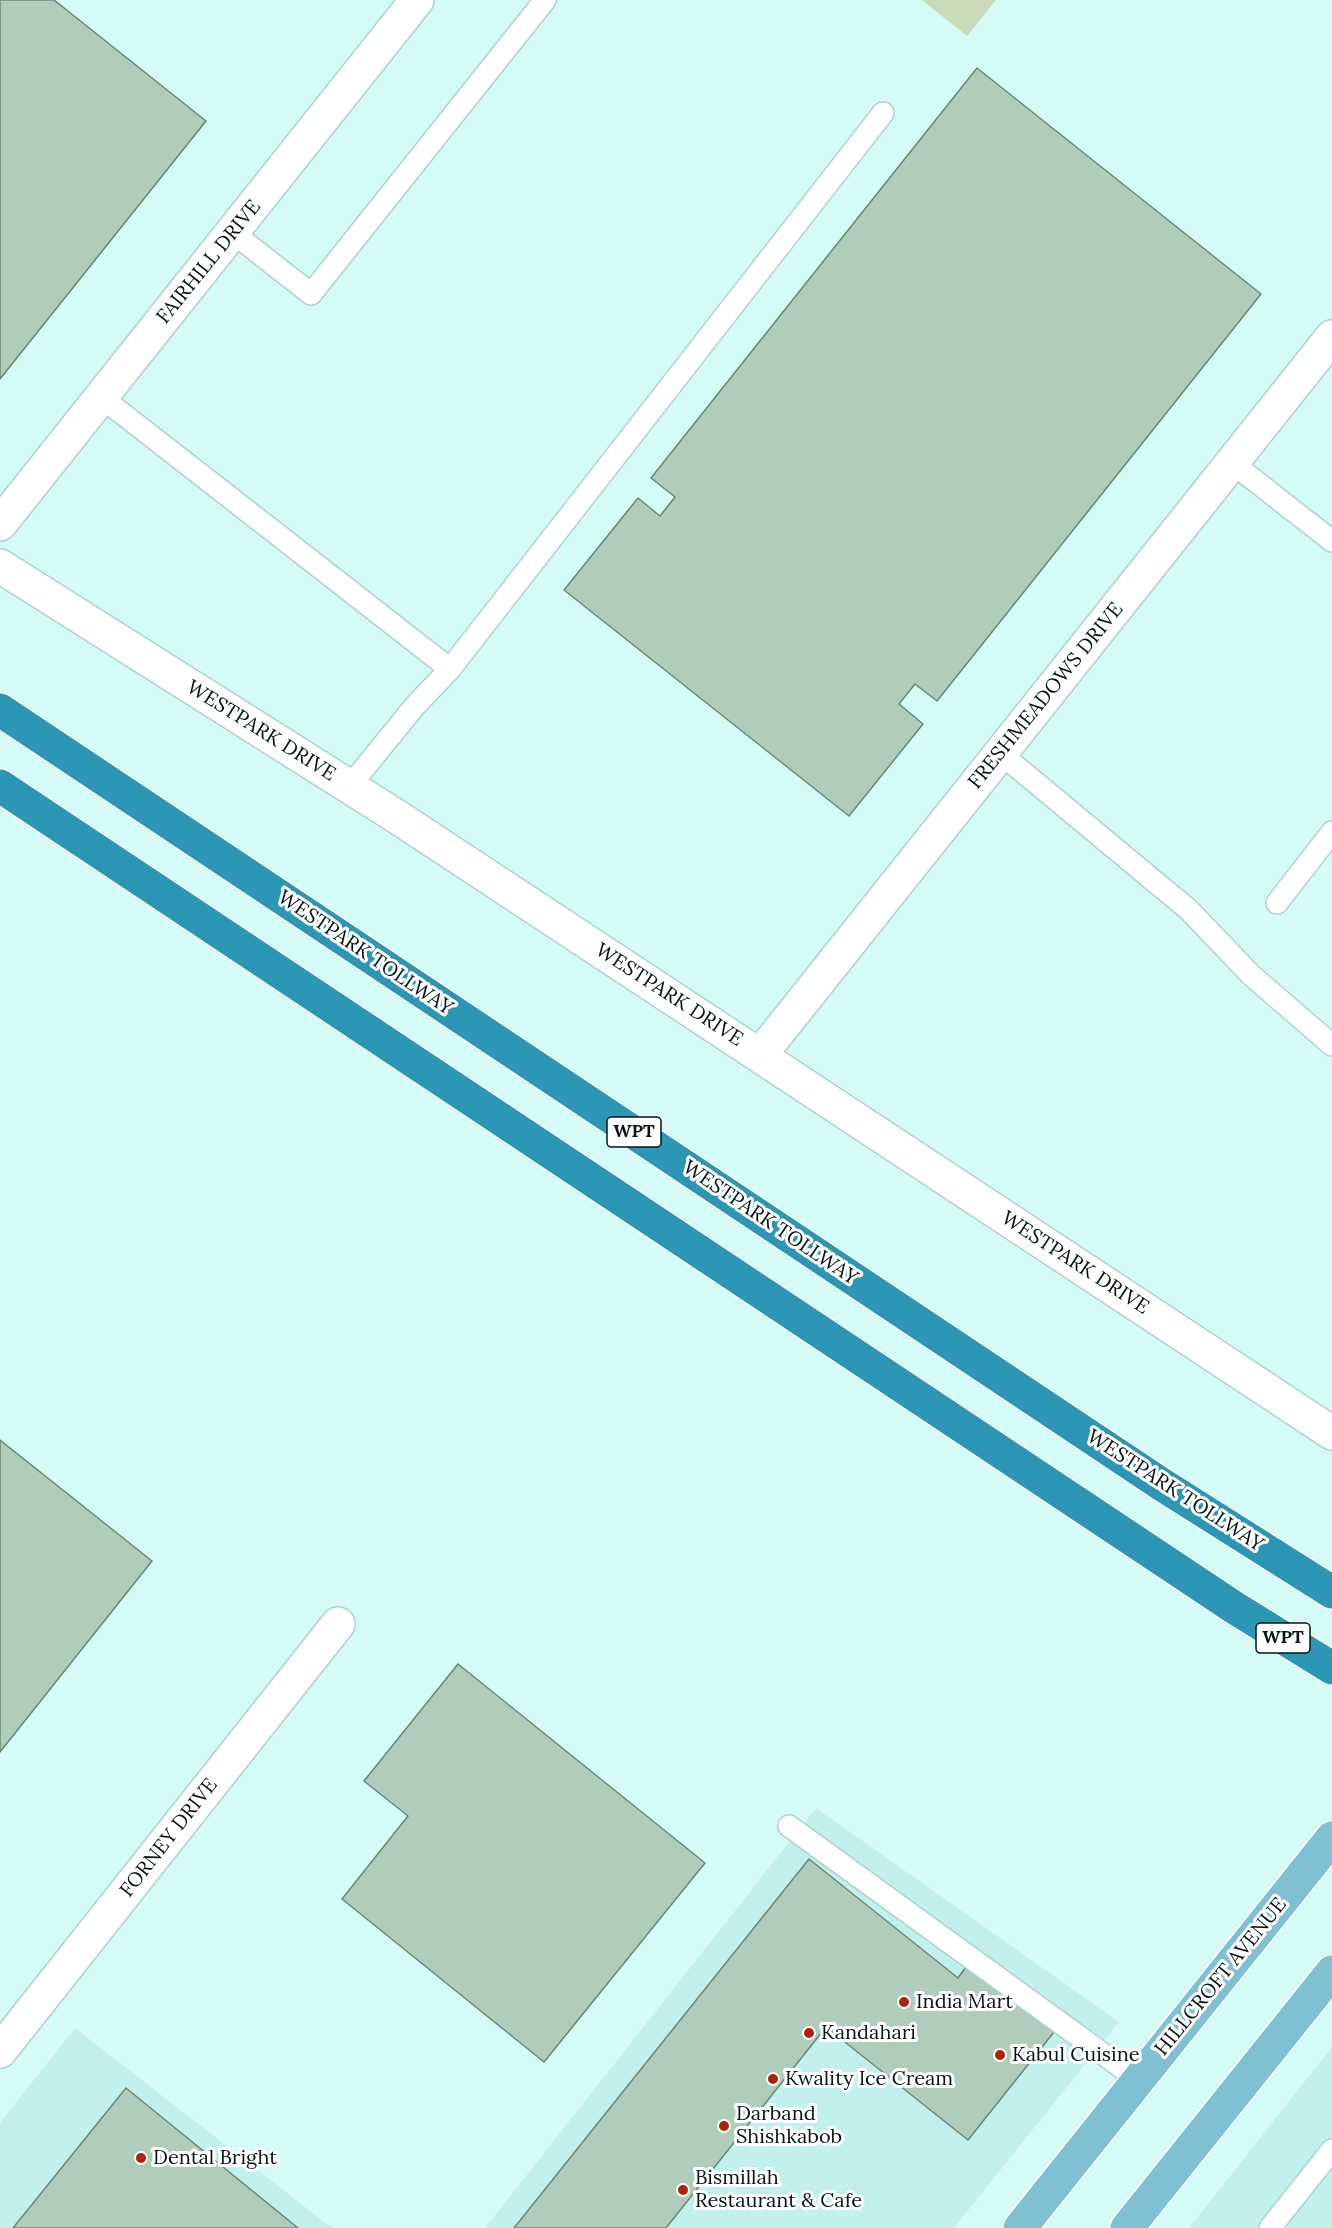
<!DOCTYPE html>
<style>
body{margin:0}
canvas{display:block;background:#d5fbf7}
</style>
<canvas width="1332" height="2228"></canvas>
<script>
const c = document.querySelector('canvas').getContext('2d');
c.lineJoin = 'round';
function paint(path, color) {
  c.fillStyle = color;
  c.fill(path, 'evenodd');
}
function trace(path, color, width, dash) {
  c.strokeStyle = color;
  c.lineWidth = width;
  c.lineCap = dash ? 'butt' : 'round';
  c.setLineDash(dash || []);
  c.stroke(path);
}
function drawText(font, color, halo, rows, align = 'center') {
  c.font = font + ' Lora,serif';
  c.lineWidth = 6;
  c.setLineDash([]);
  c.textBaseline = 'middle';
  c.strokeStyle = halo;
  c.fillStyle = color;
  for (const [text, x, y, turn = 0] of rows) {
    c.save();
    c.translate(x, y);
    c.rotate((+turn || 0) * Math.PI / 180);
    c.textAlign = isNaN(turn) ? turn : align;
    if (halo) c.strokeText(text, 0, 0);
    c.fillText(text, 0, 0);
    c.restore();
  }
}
paint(new Path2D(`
 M816 1808 1119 2022 954 2228H485Z
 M75 2028 332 2228H0V2123Z
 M1332 2047V2228H1189Z`), '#c1f0ed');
paint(new Path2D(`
 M922 0H996L967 36Z`), '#cadab8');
const building = new Path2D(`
 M0 0H54L206 121 0 379Z
 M977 68 1261 294 937 701 915 684 899 704 923 724 849 816 564 590 638 498 660 516 675 497 651 478Z
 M0 1440 152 1561 0 1752Z
 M458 1664 705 1863 544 2062 342 1899 408 1816 364 1781Z
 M809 1859 958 1978 968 1964 1054 2032 968 2140 826 2027 666 2228H514Z
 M126 2088 298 2228H13Z`);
paint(building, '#b0cdbc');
trace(building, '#6b8676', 1.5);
const service = new Path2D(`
 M232 232 311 294 545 0
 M101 397 450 669
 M1231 462 1332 541
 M1000 753 1189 910 1251 975 1332 1045
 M349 787 414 707 450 669 883 113
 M1277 903 1332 832
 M789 1826 1139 2080
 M1270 2228 1332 2150`);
const minor = new Path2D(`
 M0 524 417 0
 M760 1055 1332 337
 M0 2051 338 1624`);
const secondary = new Path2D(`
 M0 566 399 818 1332 1433`);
const primary = new Path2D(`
 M1020 2228 1332 1838
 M1127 2228 1332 1972`);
const motorway = new Path2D(`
 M0 710 1161 1484 1332 1592
 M0 786 1235 1608 1332 1668`);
trace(service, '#add2cf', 24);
trace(minor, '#add2cf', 36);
trace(secondary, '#add2cf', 36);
trace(primary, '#fff', 36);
trace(motorway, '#fff', 36);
trace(service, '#fff', 21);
trace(minor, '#fff', 33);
trace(secondary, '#fff', 33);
trace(primary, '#80c0d3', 33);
trace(motorway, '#2c96b5', 33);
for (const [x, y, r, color] of [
 [904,2002,6,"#b0230b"],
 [809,2033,6,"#b0230b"],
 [1000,2055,6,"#b0230b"],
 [773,2079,6,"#b0230b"],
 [724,2126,6,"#b0230b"],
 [141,2158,6,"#b0230b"],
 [683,2190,6,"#b0230b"]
]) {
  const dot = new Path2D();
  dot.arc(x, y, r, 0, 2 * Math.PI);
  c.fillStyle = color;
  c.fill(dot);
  trace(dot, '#fff', 2);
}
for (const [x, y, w] of [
 [634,1132,54],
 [1283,1638,54]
]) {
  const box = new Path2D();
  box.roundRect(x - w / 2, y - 15, w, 30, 4.5);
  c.fillStyle = '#fff';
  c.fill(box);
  trace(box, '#071414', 1.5);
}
drawText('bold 18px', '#071414', null, [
 ["WPT",634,1132],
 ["WPT",1283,1638]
]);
drawText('20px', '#071414', '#fff', [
 ["FAIRHILL DRIVE",209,262,-51],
 ["FRESHMEADOWS DRIVE",1046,696,-51],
 ["WESTPARK DRIVE",261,731,32],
 ["WESTPARK TOLLWAY",365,953,34],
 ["WESTPARK DRIVE",669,995,33],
 ["WESTPARK TOLLWAY",770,1223,34],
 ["WESTPARK DRIVE",1075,1263,33],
 ["WESTPARK TOLLWAY",1175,1491,33],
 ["FORNEY DRIVE",169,1838,-52],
 ["HILLCROFT AVENUE",1221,1977,-51]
]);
drawText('20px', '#071414', '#fff', [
 ["India Mart",916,2002],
 ["Kandahari",821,2033],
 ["Kabul Cuisine",1012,2055],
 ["Kwality Ice Cream",785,2079],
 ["Darband",736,2114],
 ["Shishkabob",736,2137],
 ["Dental Bright",153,2158],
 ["Bismillah",695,2178],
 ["Restaurant & Cafe",695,2201]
], 'left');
</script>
